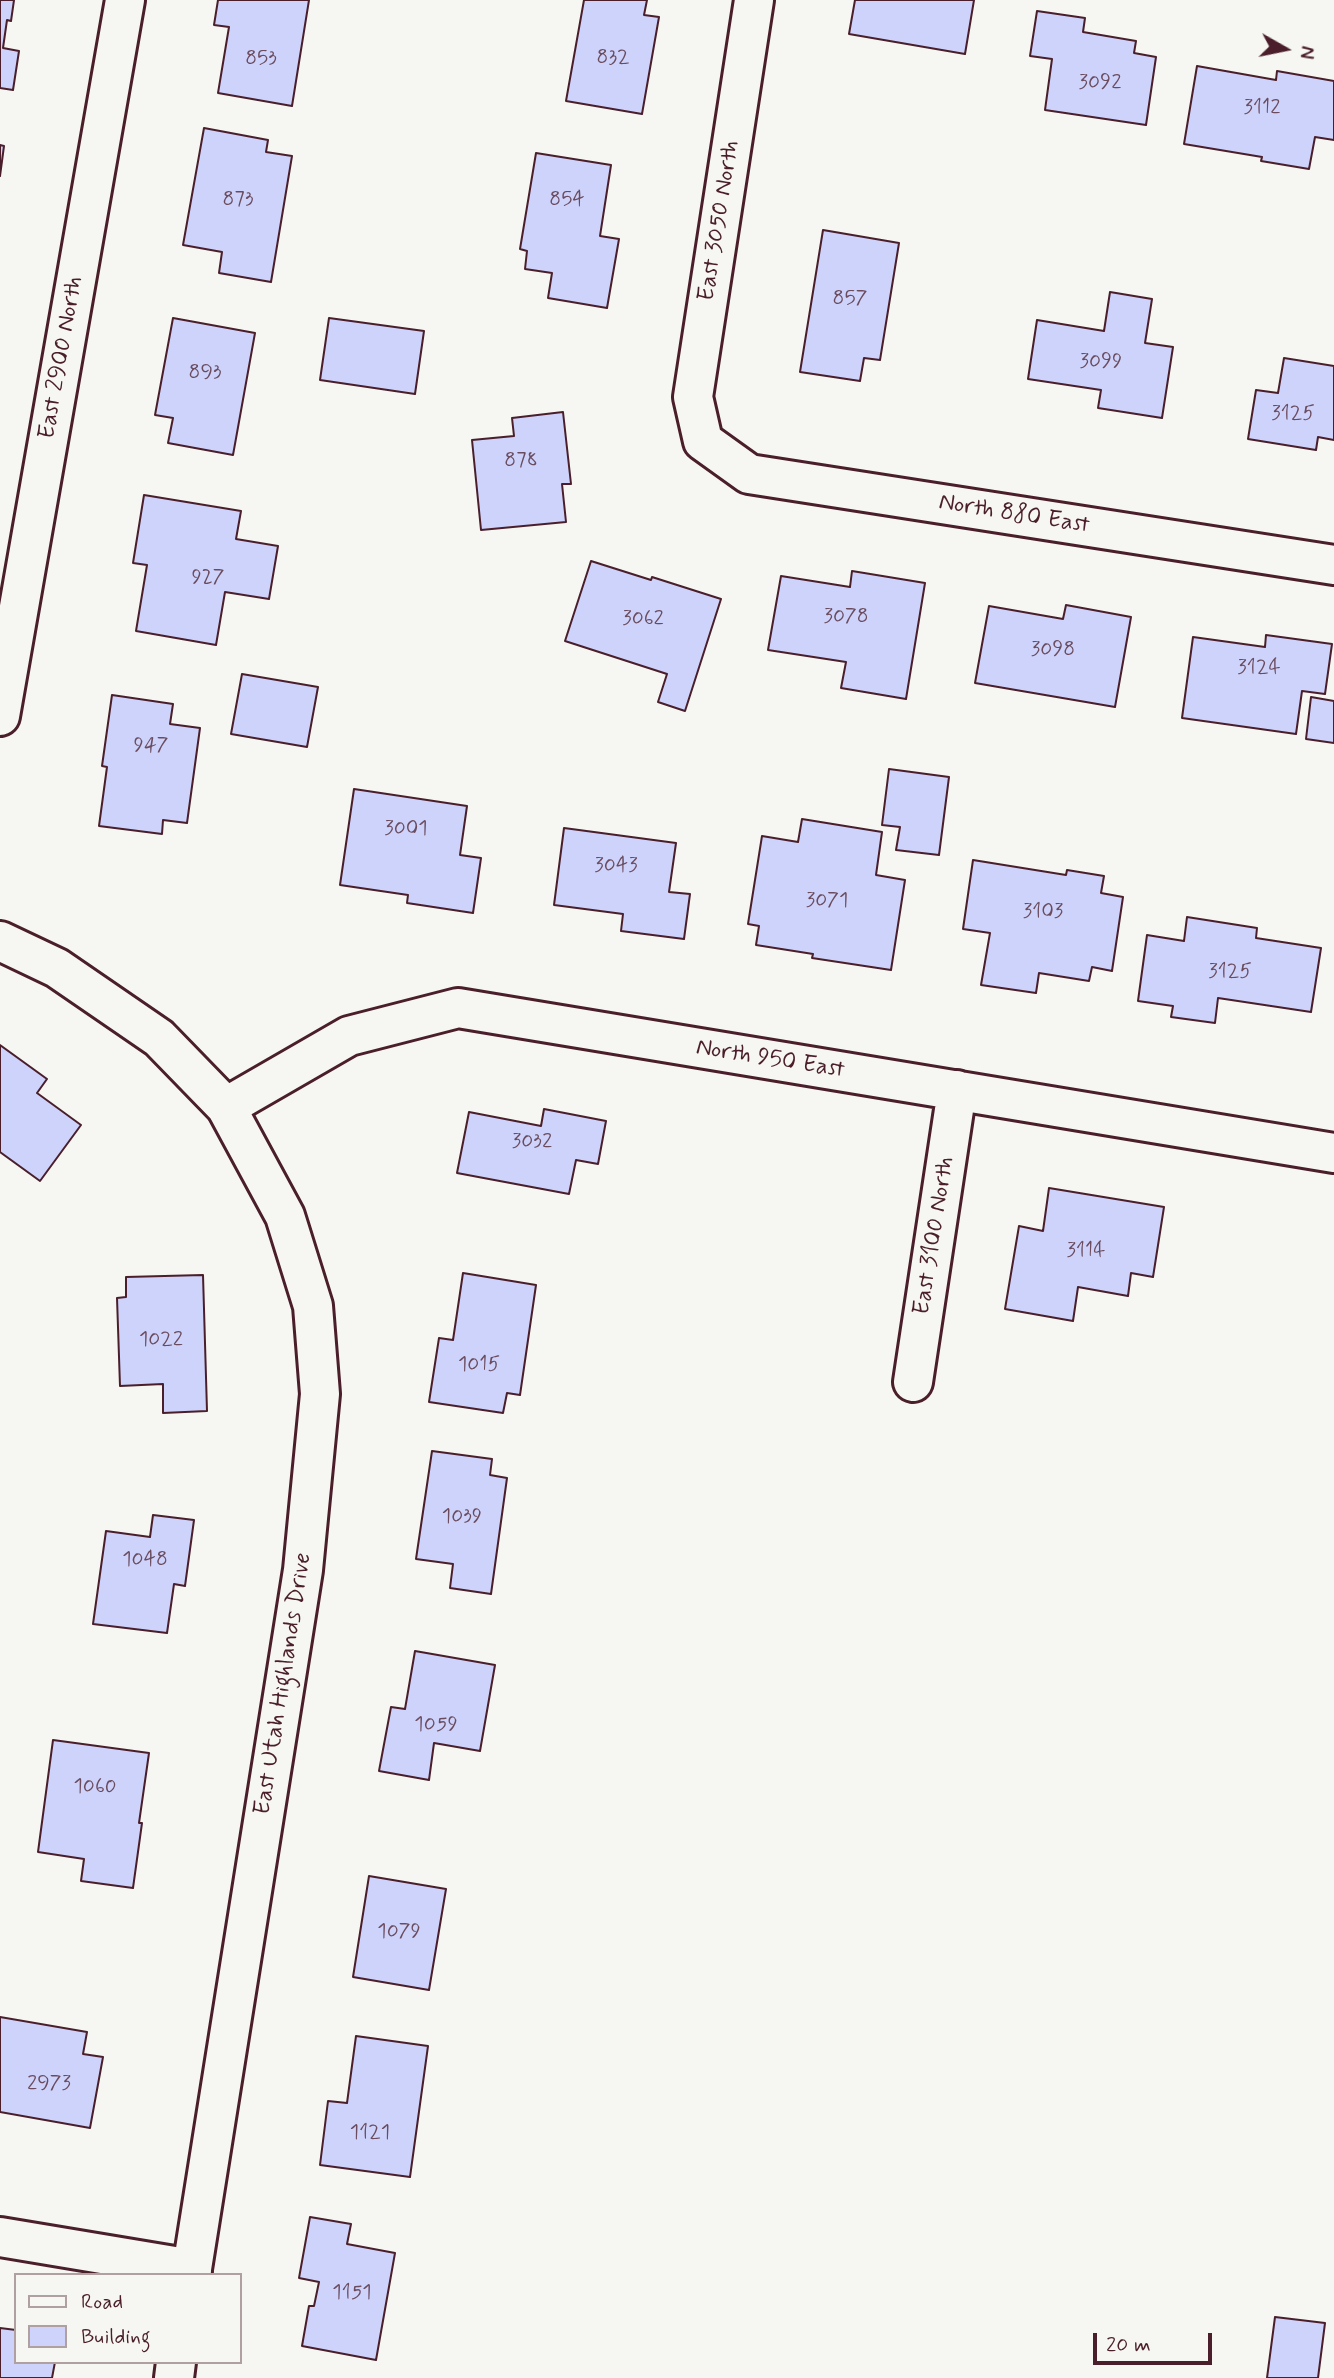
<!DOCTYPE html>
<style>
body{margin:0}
#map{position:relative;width:1334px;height:2378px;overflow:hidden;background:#f6f6f2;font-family:Mynerve,sans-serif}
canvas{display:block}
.legend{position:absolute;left:14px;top:2273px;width:228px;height:91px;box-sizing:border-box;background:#f6f6f2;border:2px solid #b1a0a2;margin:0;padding:9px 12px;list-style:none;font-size:21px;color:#4a1f2b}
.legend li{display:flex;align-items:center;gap:14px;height:35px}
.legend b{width:35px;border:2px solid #b1a0a2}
.north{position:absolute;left:1250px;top:14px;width:70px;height:70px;-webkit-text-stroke:5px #f6f6f2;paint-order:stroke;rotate:99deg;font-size:19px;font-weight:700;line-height:28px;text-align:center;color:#4a1f2b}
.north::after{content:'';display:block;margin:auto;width:24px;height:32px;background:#4a1f2b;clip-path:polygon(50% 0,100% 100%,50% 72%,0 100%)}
.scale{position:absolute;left:1093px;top:2333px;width:119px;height:32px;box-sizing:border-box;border:4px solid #4a1f2b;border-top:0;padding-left:9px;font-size:21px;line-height:24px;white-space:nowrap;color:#4a1f2b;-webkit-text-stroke:5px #f6f6f2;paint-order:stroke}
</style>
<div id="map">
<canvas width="1334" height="2378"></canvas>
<ul class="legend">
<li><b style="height:9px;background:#f6f6f2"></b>Road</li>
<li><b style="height:19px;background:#cdd3fb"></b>Building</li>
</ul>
<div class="north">N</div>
<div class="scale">20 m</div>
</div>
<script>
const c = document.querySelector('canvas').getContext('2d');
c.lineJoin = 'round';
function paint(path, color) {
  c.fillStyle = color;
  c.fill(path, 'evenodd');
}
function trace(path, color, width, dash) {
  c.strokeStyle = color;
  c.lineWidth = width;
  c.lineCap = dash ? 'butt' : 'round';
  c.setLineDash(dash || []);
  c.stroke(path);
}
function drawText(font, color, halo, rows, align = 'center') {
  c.font = font + ' Mynerve,sans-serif';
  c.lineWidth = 6;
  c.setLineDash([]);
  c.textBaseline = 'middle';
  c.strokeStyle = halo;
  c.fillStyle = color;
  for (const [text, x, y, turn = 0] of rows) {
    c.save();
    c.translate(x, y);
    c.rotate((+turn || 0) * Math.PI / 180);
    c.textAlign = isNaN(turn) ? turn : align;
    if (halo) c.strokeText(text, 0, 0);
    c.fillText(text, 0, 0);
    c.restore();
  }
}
const building = new Path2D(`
 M0 0H14L11 21 7 20 3 48 19 51 13 90 0 88Z
 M218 0H309L292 106 218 93 229 27 214 25Z
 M584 0H647L644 15 659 17 642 114 566 101Z
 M855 0H974L965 54 849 34Z
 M1037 11 1085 18 1083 32 1136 41 1134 53 1156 57 1146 125 1045 110 1052 59 1030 56Z
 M1197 66 1276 80 1277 71 1334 81V140L1315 137 1309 169 1261 161 1262 157 1184 144Z
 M204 128 268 140 266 152 292 156 271 282 219 273 222 252 183 245Z
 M0 145 4 146 0 176Z
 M536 153 611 165 600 236 619 239 607 308 548 298 552 273 525 269 527 251 520 249Z
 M823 230 899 243 880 360 864 358 860 381 800 372Z
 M1110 292 1152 299 1145 343 1173 347 1162 418 1098 408 1101 390 1028 379 1037 320 1104 331Z
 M173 318 255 333 233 455 168 443 173 418 155 415Z
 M329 318 424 331 415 394 320 380Z
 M1284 358 1334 366V440L1318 437 1316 450 1248 439 1256 390 1278 393Z
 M563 412 571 484H562L566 522 481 530 472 440 514 436 512 418Z
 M144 495 241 511 236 539 278 546 269 599 225 592 216 645 136 631 147 565 133 563Z
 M591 561 651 580 652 577 721 599 685 711 658 702 667 674 565 641Z
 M852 571 925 583 906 699 841 688 846 662 768 650 781 576 850 587Z
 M1066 605 1131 617 1115 707 975 683 989 606 1063 619Z
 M1266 635 1332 644 1325 694 1302 691 1296 734 1182 718 1193 637 1265 647Z
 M242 674 318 687 307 747 231 734Z
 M112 695 173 704 170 724 200 728 187 823 163 820 162 834 99 826 107 767 102 766Z
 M1311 697 1334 701V743L1306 739Z
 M889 769 949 777 939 855 896 850 900 827 882 825Z
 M354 789 467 806 460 855 481 858 473 913 407 903 408 895 340 885Z
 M802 819 882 832 876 875 905 880 891 970 812 958 813 954 756 945 759 926 748 924 762 836 798 842Z
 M564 828 676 843 669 892 690 894 684 939 621 931 623 914 554 905Z
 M973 860 1066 875 1067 870 1104 876 1101 893 1123 897 1112 971 1092 967 1089 981 1039 973 1036 993 981 985 990 933 963 929Z
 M1187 917 1257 928 1256 938 1321 948 1311 1012 1218 998 1215 1023 1171 1017 1173 1006 1138 1001 1147 935 1184 941Z
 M0 1045 47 1079 37 1093 81 1125 40 1181 0 1152Z
 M544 1109 606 1121 598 1164 576 1160 569 1194 457 1173 469 1112 541 1126Z
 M1049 1188 1164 1207 1153 1277 1131 1273 1128 1296 1078 1287 1073 1321 1005 1309 1019 1226 1043 1231Z
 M463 1273 536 1285 520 1395 507 1393 503 1413 429 1402 439 1338 453 1340Z
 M203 1275 207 1411 163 1413V1384L120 1386 117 1298 126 1297V1277Z
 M432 1451 492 1459 490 1475 507 1478 491 1594 450 1588 453 1564 416 1559Z
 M153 1515 194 1520 185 1586 174 1584 167 1633 93 1624 106 1531 150 1537Z
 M415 1651 495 1665 480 1751 434 1743 429 1780 379 1771 391 1707 405 1709Z
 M53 1740 149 1753 139 1823H142L133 1888 81 1881 84 1859 38 1852Z
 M369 1876 446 1889 429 1990 353 1977Z
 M0 2017 87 2032 83 2054 103 2057 90 2128 0 2112Z
 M356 2036 428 2046 410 2177 320 2165 328 2101 347 2103Z
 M310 2217 351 2224 347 2244 395 2253 376 2360 302 2346 309 2306H314L319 2282 299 2278Z
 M1275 2317 1325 2323 1318 2378H1267Z
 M0 2328 16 2330V2362H55L52 2378H0Z`);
paint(building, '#cdd3fb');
trace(building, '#4a1f2b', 2);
const street = new Path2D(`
 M754 0 693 397 703 441 749 474 1334 565
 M0 716 125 0
 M226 1107 349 1036 458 1008 1334 1153
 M913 1382 957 1090
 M0 2237 192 2269`);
const secondary = new Path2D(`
 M0 941 57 968 159 1038 226 1107 285 1216 313 1306 320 1394 303 1570 191 2275
 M174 2378 176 2362`);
trace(street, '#4a1f2b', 44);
trace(secondary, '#4a1f2b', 44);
trace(street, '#f6f6f2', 38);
trace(secondary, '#f6f6f2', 38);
drawText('21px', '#6b4c5f', null, [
 ["832",613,59],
 ["853",261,60],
 ["3092",1100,84],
 ["3112",1262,109],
 ["873",238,201],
 ["854",567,201],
 ["857",850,300],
 ["3099",1101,363],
 ["893",205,374],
 ["3125",1293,415],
 ["878",521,462],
 ["927",208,579],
 ["3078",846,618],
 ["3062",643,620],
 ["3098",1053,651],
 ["3124",1259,669],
 ["947",151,747],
 ["3001",406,830],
 ["3043",616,867],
 ["3071",827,902],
 ["3103",1043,913],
 ["3125",1230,973],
 ["3032",532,1143],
 ["3114",1086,1252],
 ["1022",161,1341],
 ["1015",479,1366],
 ["1039",462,1518],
 ["1048",145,1561],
 ["1059",436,1726],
 ["1060",95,1788],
 ["1079",399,1933],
 ["2973",49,2085],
 ["1121",370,2134],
 ["1151",352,2294]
]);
drawText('24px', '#4a1f2b', '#f6f6f2', [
 ["East 3050 North",720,221,-81],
 ["East 2900 North",62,358,-80],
 ["North 880 East",1014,515,9],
 ["North 950 East",770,1060,9],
 ["East 3100 North",935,1236,-81],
 ["East Utah Highlands Drive",284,1684,-81]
]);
</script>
